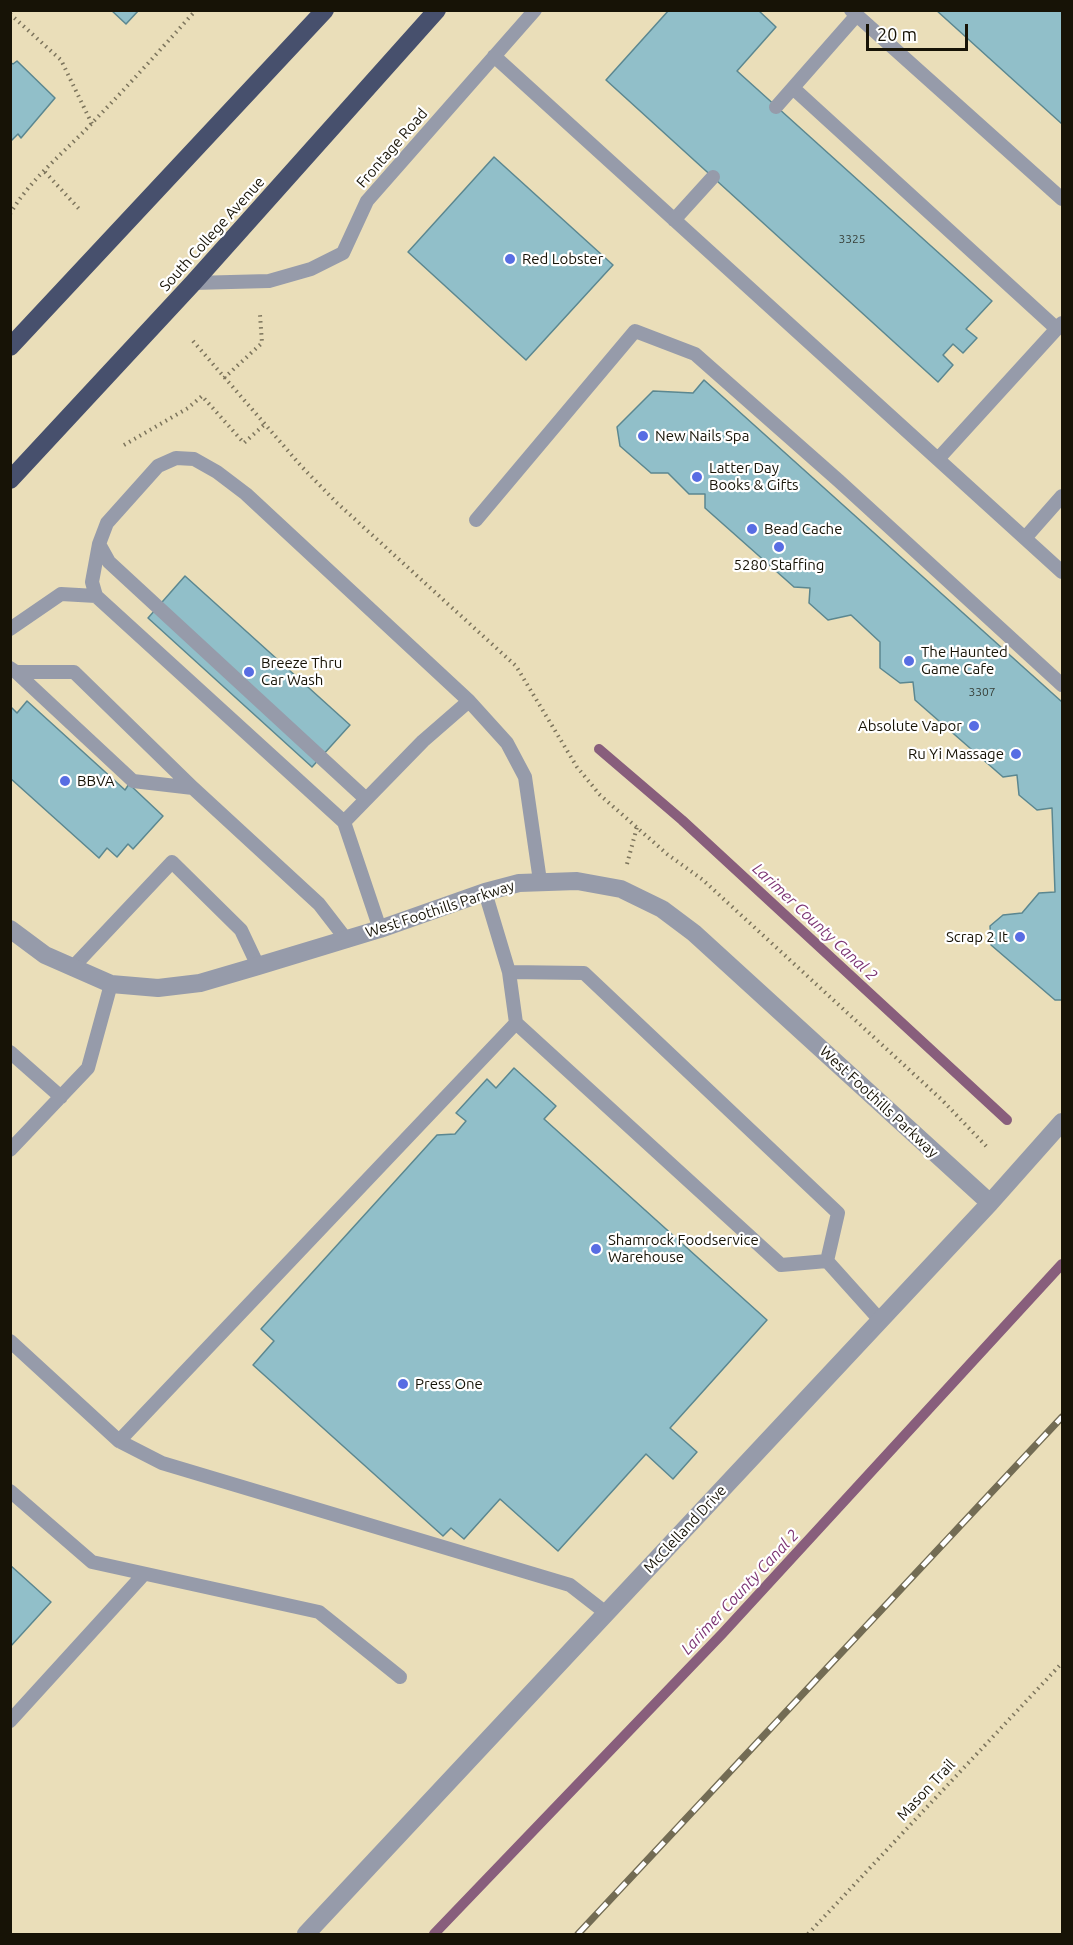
<!DOCTYPE html>
<style>
body{margin:0}
#map{position:relative;width:1073px;height:1945px;overflow:hidden;background:#eadeb9;font-family:Ubuntu,sans-serif}
canvas{display:block}
.frame{position:absolute;inset:0;border:12px solid #171306;pointer-events:none}
.scale{position:absolute;left:866px;top:24px;width:102px;height:27px;box-sizing:border-box;border:3px solid #171306;border-top:0;padding-left:8px;font-size:18px;line-height:21px;white-space:nowrap;color:#171306;-webkit-text-stroke:4px #fff;paint-order:stroke}
</style>
<div id="map">
<canvas width="1073" height="1945"></canvas>
<div class="frame"></div>
<div class="scale">20 m</div>
</div>
<script>
const c = document.querySelector('canvas').getContext('2d');
c.lineJoin = 'round';
function trace(path, color, width, dash) {
  c.strokeStyle = color;
  c.lineWidth = width;
  c.lineCap = dash ? 'butt' : 'round';
  c.setLineDash(dash || []);
  c.stroke(path);
}
function paint(path, color) {
  c.fillStyle = color;
  c.fill(path, 'evenodd');
}
function drawText(font, color, halo, rows, align = 'center') {
  c.font = font + ' Ubuntu,sans-serif';
  c.lineWidth = 4.5;
  c.setLineDash([]);
  c.textBaseline = 'middle';
  c.strokeStyle = halo;
  c.fillStyle = color;
  for (const [text, x, y, turn = 0] of rows) {
    c.save();
    c.translate(x, y);
    c.rotate((+turn || 0) * Math.PI / 180);
    c.textAlign = isNaN(turn) ? turn : align;
    if (halo) c.strokeText(text, 0, 0);
    c.fillText(text, 0, 0);
    c.restore();
  }
}
trace(new Path2D(`
 M599 749 682 820 1007 1120
 M434 1934 722 1634 1062 1264`), '#885e7c', 10);
const building = new Path2D(`
 M111 10H139L126 24Z
 M669 10H758L776 27 737 71 992 301 966 329 977 338 963 353 953 344 943 355 953 365 938 382 606 80Z
 M936 10H1062V124Z
 M17 61 55 98 21 138 18 134 10 142V62L13 64Z
 M494 157 613 265 526 360 408 252Z
 M704 380 1062 702V1000H1055L991 945 990 926 1003 915 1022 913 1039 893 1055 892 1052 808 1037 810 1019 795 1017 775 1003 777 915 700 913 682 900 683 880 668V642L851 615 828 620 809 603 810 588 794 587 705 508V494H689L668 473H651L620 446 617 427 653 391 693 393Z
 M185 576 350 725 312 767 148 618Z
 M27 701 125 790 129 784 163 816 133 849 128 844 117 857 107 848 99 858 10 778V710L12 708 17 713Z
 M514 1068 556 1106 544 1119 767 1320 670 1428 697 1452 673 1479 646 1454 558 1551 500 1499 464 1539 451 1528 443 1536 253 1365 274 1341 261 1329 437 1135 455 1134 466 1121 456 1113 487 1079 496 1088Z
 M10 1565 51 1602 10 1647Z`);
paint(building, '#91bfc9');
trace(building, '#5b8790', 1.5);
trace(new Path2D(`
 M10 14 61 60 92 124
 M45 172 81 211
 M10 214C30 179 66 151 93 122 128 86 162 48 196 10
 M193 341 302 467 336 502 516 666 577 767 600 795 667 854 703 880 942 1100 987 1147
 M224 378 262 343 260 315
 M124 445 188 408 202 396 244 443 265 424
 M627 864 637 827
 M808 1934 1062 1663`), '#7c745c', 4, [1.5, 4.5]);
trace(new Path2D(`
 M851 10 1062 199
 M494 56 1062 572
 M793 88 1057 329
 M776 107 856 16
 M674 220 713 177
 M193 283 269 281 311 269 343 253 367 201 535 10
 M938 459 1062 323
 M476 520 635 331 695 354 839 481 1062 685
 M1025 538 1062 496
 M99 544 109 562 366 799
 M10 629 61 594 96 596
 M10 668 16 672H74L193 788 319 904 346 939
 M16 672 133 781 193 788
 M344 822 423 741 469 701
 M380 929 344 822 96 596 92 582 99 544 107 523 158 466 176 458 194 459 217 472 246 494 469 701 507 743 525 777 540 881
 M73 967 172 862 241 930 258 966
 M509 972 584 973 838 1213 827 1261 781 1265 516 1023
 M10 1052 61 1097
 M10 1150 88 1068 111 984
 M827 1261 880 1320
 M10 1341 119 1441 516 1023 509 972 485 892
 M119 1441 162 1463 570 1585 606 1613
 M10 1491 92 1562 319 1612 400 1677
 M10 1721 144 1574`), '#969baa', 14);
trace(new Path2D(`
 M10 929 45 955 111 984 158 988 200 983 258 966 380 929 485 892 519 883 577 881 621 889 662 909 694 933 990 1203
 M306 1934 990 1203 1062 1122`), '#969baa', 18);
trace(new Path2D(`
 M10 347 325 10
 M10 480 193 283 437 10`), '#47506d', 18);
const rail = new Path2D(`
 M578 1934 1062 1417`);
trace(rail, '#736c54', 7);
trace(rail, '#fff', 4.5, [14]);
for (const [x, y, r, color] of [
 [510,259,6,"#586de3"],
 [643,436,6,"#586de3"],
 [697,477,6,"#586de3"],
 [752,529,6,"#586de3"],
 [779,547,6,"#586de3"],
 [909,661,6,"#586de3"],
 [249,672,6,"#586de3"],
 [974,726,6,"#586de3"],
 [1016,754,6,"#586de3"],
 [65,781,6,"#586de3"],
 [1020,937,6,"#586de3"],
 [596,1249,6,"#586de3"],
 [403,1384,6,"#586de3"]
]) {
  const dot = new Path2D();
  dot.arc(x, y, r, 0, 2 * Math.PI);
  c.fillStyle = color;
  c.fill(dot);
  trace(dot, '#fff', 2);
}
drawText('12px', '#363e37', null, [
 ["3325",852,239],
 ["3307",982,692]
]);
drawText('15px', '#171306', '#fff', [
 ["Frontage Road",392,148,-49],
 ["South College Avenue",212,234,-48],
 ["West Foothills Parkway",440,909,-18],
 ["West Foothills Parkway",879,1102,43],
 ["McClelland Drive",685,1529,-47],
 ["Mason Trail",926,1790,-47]
]);
drawText('15px', '#171306', '#fff', [
 ["Red Lobster",522,259],
 ["New Nails Spa",655,436],
 ["Latter Day",709,468],
 ["Books & Gifts",709,485],
 ["Bead Cache",764,529],
 ["5280 Staffing",779,565,"center"],
 ["The Haunted",921,652],
 ["Game Cafe",921,669],
 ["Breeze Thru",261,663],
 ["Car Wash",261,680],
 ["Absolute Vapor",962,726,"right"],
 ["Ru Yi Massage",1004,754,"right"],
 ["BBVA",77,781],
 ["Scrap 2 It",1008,937,"right"],
 ["Shamrock Foodservice",608,1240],
 ["Warehouse",608,1257],
 ["Press One",415,1384]
], 'left');
drawText('italic 16px', '#7e3775', '#fff', [
 ["Larimer County Canal 2",815,922,43],
 ["Larimer County Canal 2",740,1592,-47]
]);
</script>
